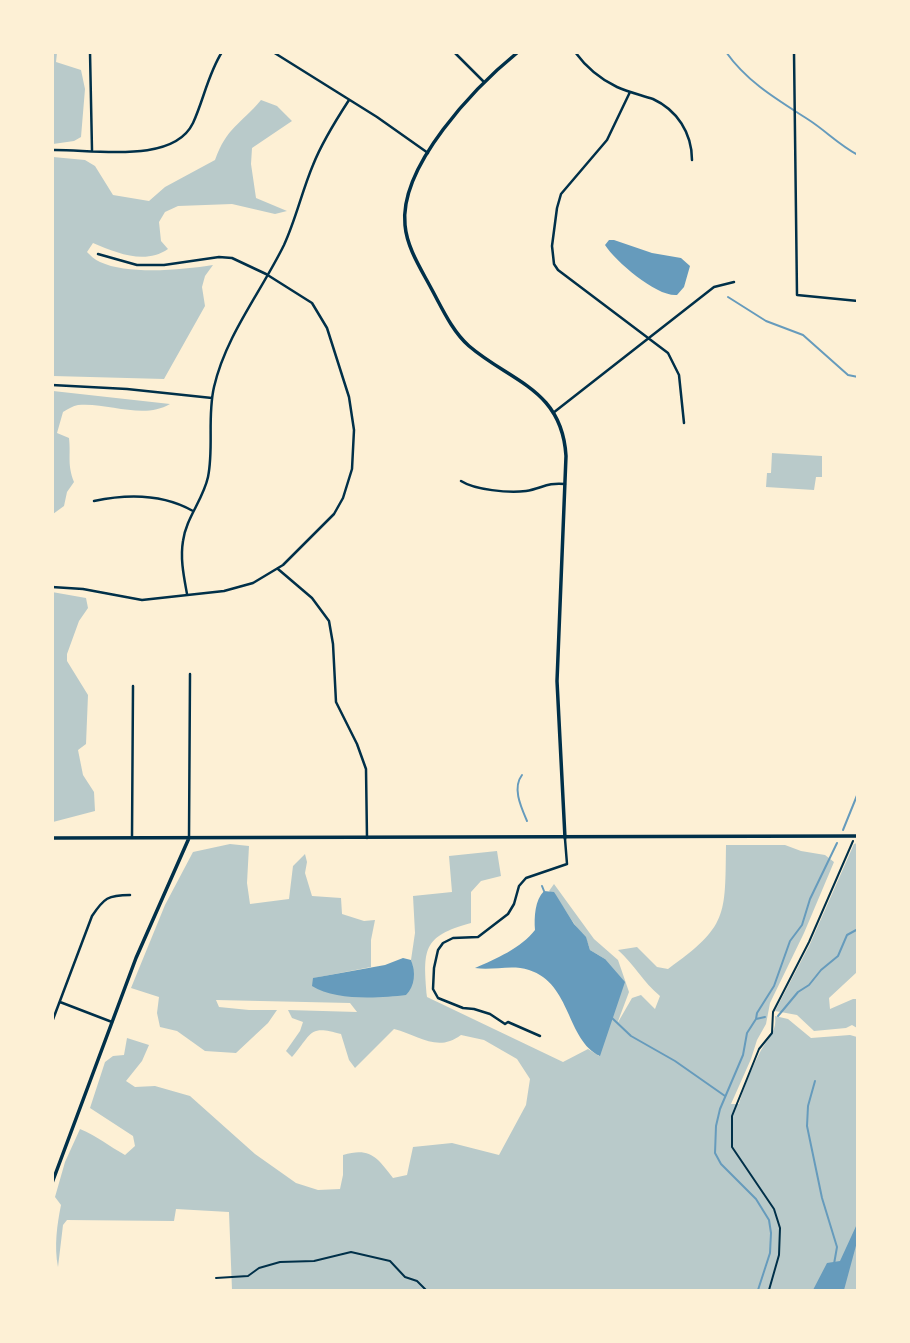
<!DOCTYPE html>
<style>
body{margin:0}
#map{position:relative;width:910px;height:1343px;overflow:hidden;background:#fdf0d5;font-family:"Asap Condensed",sans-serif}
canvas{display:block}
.frame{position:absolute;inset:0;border:54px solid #fdf0d5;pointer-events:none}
</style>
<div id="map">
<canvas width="910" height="1343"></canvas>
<div class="frame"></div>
</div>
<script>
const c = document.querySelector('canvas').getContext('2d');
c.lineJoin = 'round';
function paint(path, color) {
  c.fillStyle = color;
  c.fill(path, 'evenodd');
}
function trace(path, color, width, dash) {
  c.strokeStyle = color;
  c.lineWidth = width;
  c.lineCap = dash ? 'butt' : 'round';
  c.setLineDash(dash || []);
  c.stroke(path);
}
paint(new Path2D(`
 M52 53H57L56 62 81 70 85 89 81 137 74 141 53 144Z
 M261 100 277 106 292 121 252 148 251 164 256 198 287 211 275 214 232 204 178 206 165 212 159 222 161 241 168 249C145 265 117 253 93 243L87 252C90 255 95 260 100 262 128 275 182 270 213 265L205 276 202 287 205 306 164 379 53 376V157L85 160 95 166 113 195 149 201 165 187 215 160C227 127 240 125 261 100Z
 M53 391 170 404C143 420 108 402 78 405 73 406 68 409 63 412L57 433 69 438C71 456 67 464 74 482L67 492 64 506 53 514Z
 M772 453 822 456V477H816L814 490 766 487 767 473H771Z
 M52 592 86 598 88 608 79 621 67 654V661L88 695 86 744 78 750 83 775 94 792 95 811 53 822Z
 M857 843V972L829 998 830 1009 853 999H857V1028L852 1025 846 1028 814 1031 797 1015 775 1011 810 944 854 844Z
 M230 844 249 846 247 883 250 904 289 899 293 866 305 854 307 862 305 873 312 896 341 898 342 914 364 921 375 920 371 940V967L314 978 413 966 411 960 415 933 413 896 452 892 449 856 497 851 501 876 481 881 471 892V923C422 936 423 950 427 997L563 1062 588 1049 599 1056 605 959 590 950C587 937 580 933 573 922 565 910 560 901 549 891L554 884 594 939 618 960 629 992 617 1024 632 998 641 995 655 1009 660 996C643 982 634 964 618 950L637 947 657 967 668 969C728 926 725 916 726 845H785L801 851 825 855 834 862 804 933 770 1003 766 1024 757 1040 751 1059 731 1104H739C743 1089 755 1060 763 1047 770 1036 777 1030 775 1016L788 1019 811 1038 850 1035 857 1037V1290H232L229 1212 176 1209 174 1221 67 1220 63 1225 58 1267C54 1246 57 1225 61 1205L55 1197 65 1162 80 1129C97 1136 109 1146 125 1155L135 1146 133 1136 90 1108 105 1062 113 1056 124 1055 127 1038 149 1045 142 1061 126 1081 135 1087 155 1086 190 1096 255 1154 296 1183 318 1190 340 1189 343 1175V1155C370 1147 377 1157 393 1178L407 1175 413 1147 452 1143 499 1155 526 1105 530 1079 517 1059 484 1040 461 1035C437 1053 419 1035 394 1029L355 1068 349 1060 341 1034C308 1024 312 1034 292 1057L286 1051 300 1031 303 1022 292 1018 288 1010 357 1012 350 1003 216 1000 219 1007 249 1010H277L268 1023 236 1053 205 1051 177 1031 160 1027 157 1013 159 997 131 988 165 905 193 852Z`), '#b9caca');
paint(new Path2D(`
 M609 240H614L652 253 681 258 690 266 684 287 677 295C657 297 616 262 605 245Z
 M544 891 554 892 556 895 574 924 586 937 590 950 605 959 625 982 600 1056C566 1040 572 984 529 970 511 964 493 971 475 968 496 959 521 948 535 930 534 917 535 900 544 891Z
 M403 958 411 960C416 972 415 986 406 995 380 998 335 1001 312 986L313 978 385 965Z
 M857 1224V1242L844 1290H813L827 1263 840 1261Z`), '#669bbc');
trace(new Path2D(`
 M726 52C748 83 778 100 809 120 826 131 839 145 858 155
 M728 297 766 321 803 335 848 375 858 377
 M522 775C512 788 521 807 527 821
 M843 830 858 793
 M542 886 544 891
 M778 1016 798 992 809 985 821 970 838 956 847 935 858 929
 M612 1018 631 1036 675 1061 725 1096
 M756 1019 765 1017
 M815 1081 808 1106 807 1126 822 1198 837 1247 834 1264
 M758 1290 770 1253 771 1233 769 1220 756 1199 721 1164 715 1153 716 1126 720 1109 743 1055 747 1033 756 1019 757 1013 774 986 790 941 802 925 810 899 837 843`), '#669bbc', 2);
trace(new Path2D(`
 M216 1278 248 1276 259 1268 280 1262 314 1261 351 1252 390 1261 405 1277 417 1281 426 1290
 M501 1290H512
 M769 1290 779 1255 780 1228 774 1209 732 1147V1116L759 1049 772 1033 773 1012 809 942 853 841`), '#003049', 2);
trace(new Path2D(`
 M90 52 92 150
 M273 52 377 117 428 153
 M454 52 484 82
 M575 52C586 67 600 79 617 87 628 92 641 95 653 99 677 110 692 133 692 160
 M794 52 797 295 858 301
 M630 92 607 140 561 194 557 208 552 246 554 264 558 270 668 353 679 375 684 423
 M52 150C92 149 173 165 193 123 204 99 208 74 222 52
 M52 385 127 389 212 398
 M553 413 714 287 734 282
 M461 481C475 490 508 493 526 491 541 489 547 482 565 484
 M94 501C127 494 163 494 193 511
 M278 569 312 598 329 621 333 644 336 702 357 744 366 769 367 838
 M52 587 83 589 142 600 224 591 253 583 283 565 334 514 343 498 352 469 354 430 349 397 327 328 312 303 266 274 232 258 219 257 164 265H137L98 254
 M187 594C184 577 180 559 183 541 186 518 203 500 208 477 214 448 207 417 214 387 226 335 261 292 284 245 296 219 302 191 313 165 322 142 336 120 349 100
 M132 837 133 686
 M189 838 190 674
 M60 1002 112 1022
 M52 1022 92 916C104 898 108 895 130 895
 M540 1036 508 1022 505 1024 490 1014 474 1009 463 1008 438 998 433 989 434 968 438 950 443 943 453 938 478 937 508 914 514 904 519 886 526 878 567 864 565 839`), '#003049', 2.5);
trace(new Path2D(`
 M518 52C475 87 399 166 405 225 407 248 421 269 431 288 442 308 452 331 469 346 511 382 562 389 566 456L557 681 565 838
 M52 838 858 836
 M52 1183 136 958 189 838`), '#003049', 3.5);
</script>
